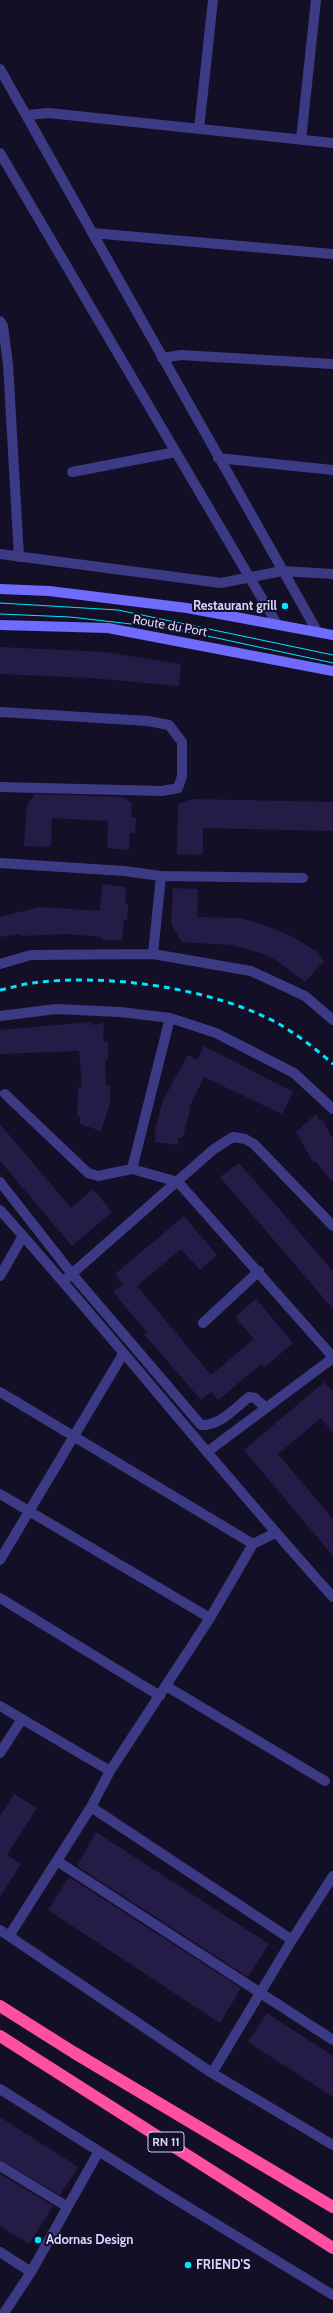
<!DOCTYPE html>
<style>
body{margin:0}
canvas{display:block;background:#130f26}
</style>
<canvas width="333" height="2313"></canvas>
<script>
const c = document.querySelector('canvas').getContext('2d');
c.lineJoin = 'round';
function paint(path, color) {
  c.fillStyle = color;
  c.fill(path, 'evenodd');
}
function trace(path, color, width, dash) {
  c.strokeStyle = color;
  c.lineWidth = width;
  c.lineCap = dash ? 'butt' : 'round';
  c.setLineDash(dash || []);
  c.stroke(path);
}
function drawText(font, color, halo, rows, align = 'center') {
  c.font = font + ' Cabin,sans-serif';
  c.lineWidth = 4;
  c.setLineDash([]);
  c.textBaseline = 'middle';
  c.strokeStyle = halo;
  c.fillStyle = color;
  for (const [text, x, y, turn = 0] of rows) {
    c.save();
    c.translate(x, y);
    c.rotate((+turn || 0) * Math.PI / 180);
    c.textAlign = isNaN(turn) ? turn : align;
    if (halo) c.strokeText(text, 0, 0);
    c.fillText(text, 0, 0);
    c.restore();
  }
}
paint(new Path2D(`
 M0 647 105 652 181 664 179 686 90 678 0 674Z
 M35 794 123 797 132 803 131 817 136 818 135 833H130L129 850 107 848 108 821 52 818 51 847 24 846 27 805Z
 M192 799 333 802V831L203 828V855L177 854 178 804Z
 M102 884 126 887 125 904H128L127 921 124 920 122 940H102V937L66 934 21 936V934L0 937V917L40 907 100 911Z
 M173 888 198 889 197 917 238 918 259 923 289 935 318 952 324 961 305 982 276 960 261 953 232 945 182 942 171 924Z
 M91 1022V1025L104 1023 103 1042H108V1059H105L106 1085H110V1103L101 1131 80 1124V1116H77L78 1087H82L79 1051 0 1054V1030Z
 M204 1046 293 1092 282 1114 204 1077 188 1110H190L183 1137 178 1138V1145L155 1142V1131L163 1100 188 1055 197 1060Z
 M316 1114 319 1120 322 1119 333 1139V1182L315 1161 313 1162 296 1132Z
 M0 1124 71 1208 93 1189 112 1212 72 1246 0 1161Z
 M239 1163 333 1271V1309L220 1177Z
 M184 1216 217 1255 200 1270 181 1249 137 1286 211 1375 254 1339 235 1317 256 1299 293 1343 265 1367 260 1365 218 1400 211 1392 201 1400 144 1334 147 1332 113 1292 123 1284 115 1274Z
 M324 1382 333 1392V1433L321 1418 278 1454 333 1519V1556L244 1450Z
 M14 1794 37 1808 7 1855 21 1864 0 1897V1816Z
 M96 1832 269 1944 248 1977 77 1866Z
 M69 1877 241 1988 220 2023 48 1910Z
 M267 2013 333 2056V2097L248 2042Z
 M0 2117 78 2167 60 2195 0 2160Z
 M0 2174 53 2206 29 2244 0 2226Z`), '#241b47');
trace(new Path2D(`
 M0 712 148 721 169 725 182 742V776L178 788 162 791 0 787
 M0 863 124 871 161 876 303 878
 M153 954 161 876
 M0 964 31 955 153 954 251 971 305 996 333 1020
 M0 1016 56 1009 120 1012 170 1018 216 1033 294 1073 333 1109
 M5 1094 88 1173 98 1176 132 1169 178 1182 333 1357
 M132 1169 170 1018
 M0 1182 72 1274 201 1425C220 1426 235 1408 249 1397L255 1398 266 1408
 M67 1278 214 1149 233 1137 245 1139 254 1144 333 1226
 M203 1323 259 1271
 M207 1452 333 1358`), '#3d3a85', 10);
trace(new Path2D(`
 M0 69 317 631
 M26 115 49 113 333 143
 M199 129 213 0
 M301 140 316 0
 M0 153 277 624
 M92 233 333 254
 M0 321 3 326 8 364 19 557
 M162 358 181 355 333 364
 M218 458 333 470
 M72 472 176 452
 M0 554 221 583 282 571 333 574
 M0 1210C114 1337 219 1471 333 1597
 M0 1276 23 1236
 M0 1392 253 1544
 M0 1494 210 1618
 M0 1560 123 1354
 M0 1598 160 1696
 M166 1686 325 1781
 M0 1706 110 1771
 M0 1753 22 1719
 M91 1807 292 1940
 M57 1861 333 2040
 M0 1930 212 2073 333 2145
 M9 1936 91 1807 110 1771 210 1618 253 1544 275 1533
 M212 2073 292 1940 333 1876
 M0 2089 170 2196 333 2295
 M0 2166 66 2206
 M0 2252 31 2272
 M4 2313 31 2272 99 2151`), '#3d3a85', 10);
trace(new Path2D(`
 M0 589 49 591 187 608 333 635
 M0 625 108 628 333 671`), '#6f6bff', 10);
trace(new Path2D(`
 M0 2006 73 2052 333 2207
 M0 2036 333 2248`), '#ff4fa3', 12);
trace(new Path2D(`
 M0 603 118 610 333 655
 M0 614 70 617 175 629 333 663`), '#00e5ff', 1);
trace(new Path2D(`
 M0 990C11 988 22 984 33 983 106 973 214 988 279 1024 298 1035 317 1050 333 1064`), '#00e5ff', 3, [6, 5]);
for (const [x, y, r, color] of [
 [285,606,4,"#00e5ff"],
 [38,2240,4,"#00e5ff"],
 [188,2265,4,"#00e5ff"]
]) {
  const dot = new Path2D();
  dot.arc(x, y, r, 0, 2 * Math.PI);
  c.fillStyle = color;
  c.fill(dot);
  trace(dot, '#130f26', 1.5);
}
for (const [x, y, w] of [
 [166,2142,36]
]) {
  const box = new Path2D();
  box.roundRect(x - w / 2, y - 10, w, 20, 3);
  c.fillStyle = '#130f26';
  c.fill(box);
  trace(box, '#d9d4ff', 1);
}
drawText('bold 12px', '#d9d4ff', null, [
 ["RN 11",166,2142]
]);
drawText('bold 13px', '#d9d4ff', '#130f26', [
 ["Restaurant grill",277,606,"right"],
 ["Adornas Design",46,2240],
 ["FRIEND'S",196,2265]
], 'left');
drawText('13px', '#d9d4ff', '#130f26', [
 ["Route du Port",170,626,10]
]);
</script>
